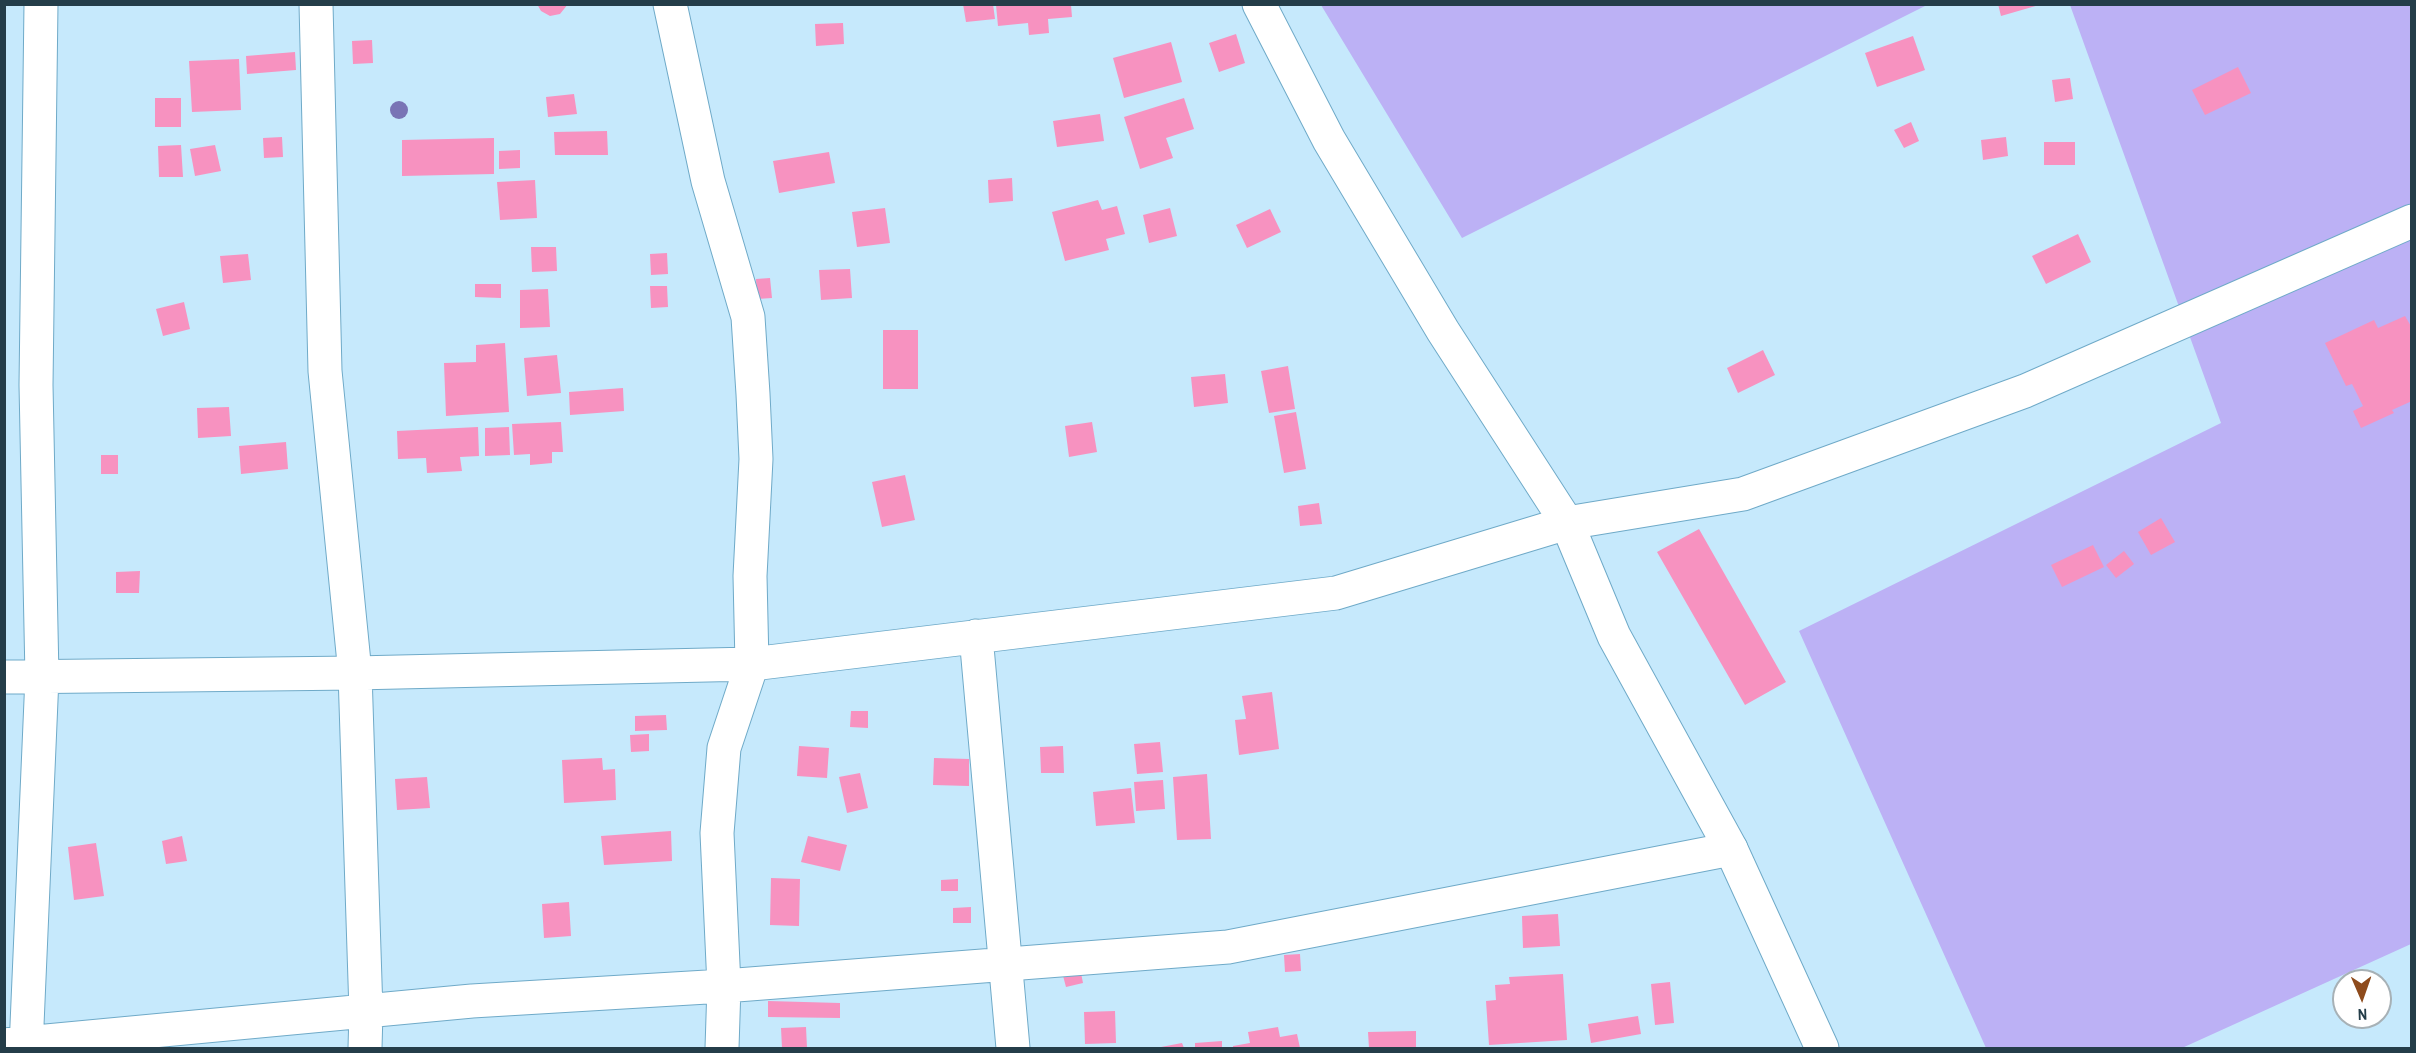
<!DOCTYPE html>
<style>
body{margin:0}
#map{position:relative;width:2416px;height:1053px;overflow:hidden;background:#c6e9fc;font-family:"Archivo Narrow",sans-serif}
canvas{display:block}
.frame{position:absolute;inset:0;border:6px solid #243d49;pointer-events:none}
.north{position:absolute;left:2332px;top:969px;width:60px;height:60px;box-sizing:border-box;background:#fff;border:2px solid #a7b1b6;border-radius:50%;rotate:178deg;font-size:16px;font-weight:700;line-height:24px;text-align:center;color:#243d49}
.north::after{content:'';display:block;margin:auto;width:21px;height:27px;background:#8e4b1c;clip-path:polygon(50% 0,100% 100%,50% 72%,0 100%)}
</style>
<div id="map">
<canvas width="2416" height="1053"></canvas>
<div class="frame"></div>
<div class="north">N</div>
</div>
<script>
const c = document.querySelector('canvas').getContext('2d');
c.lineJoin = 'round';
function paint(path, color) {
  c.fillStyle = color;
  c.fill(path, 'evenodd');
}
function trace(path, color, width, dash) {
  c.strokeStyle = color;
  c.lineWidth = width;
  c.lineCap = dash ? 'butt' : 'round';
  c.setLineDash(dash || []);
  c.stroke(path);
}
paint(new Path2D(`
 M1321 5H1927L1462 238Z
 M2070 5H2411V944L2182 1048H1986L1799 631 2221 423Z`), '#bcb1f5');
paint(new Path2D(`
 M537 4H568L560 14 550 16 541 11Z
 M963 4H993L995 19 966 22Z
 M1998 4H2039V5L2001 16Z
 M996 5H1071L1072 17 1048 19 1049 33 1029 35 1028 23 998 26Z
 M843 23 844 44 816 46 815 24Z
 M1236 34 1245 63 1219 72 1209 43Z
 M1913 36 1925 70 1877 87 1865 53Z
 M372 40 373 63 353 64 352 41Z
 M1171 42 1182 82 1124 98 1113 58Z
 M295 52 296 70 247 74 246 56Z
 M239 59 241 110 192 112 189 61Z
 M2238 67 2251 93 2205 115 2192 90Z
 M2070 78 2073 99 2055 102 2052 80Z
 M574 94 577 114 548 117 546 97Z
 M155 98H181V127H155Z
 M1184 98 1194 129 1166 138 1173 158 1140 169 1124 117Z
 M1100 114 1104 141 1057 147 1053 121Z
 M1911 122 1919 141 1904 148 1894 130Z
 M607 131 608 155H555L554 132Z
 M282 137 283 157 264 158 263 138Z
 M2006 137 2008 156 1983 160 1981 140Z
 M494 138V174L402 176V140Z
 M2044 142H2075V165H2044Z
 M181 145 183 177H159L158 146Z
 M215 145 221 171 195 176 190 149Z
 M520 150V168L499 169V151Z
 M829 152 835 183 779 193 773 161Z
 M1012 178 1013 201 989 203 988 180Z
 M535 180 537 218 500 220 497 182Z
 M1098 200 1102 210 1117 206 1125 234 1106 239 1109 250 1065 261 1052 212Z
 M885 208 890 243 857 247 852 212Z
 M1170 208 1177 236 1149 243 1143 215Z
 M1270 209 1281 232 1247 248 1236 225Z
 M2078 234 2091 262 2046 284 2032 256Z
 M531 247H556L557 271 532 272Z
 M667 253 668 274 651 275 650 254Z
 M248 254 251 280 223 283 220 256Z
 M850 269 852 298 821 300 819 270Z
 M770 278 772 298 757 299 756 279Z
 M475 284H501V298L475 297Z
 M650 286H667L668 307 651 308Z
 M548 289 550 327 520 328V290Z
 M184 302 190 329 163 336 156 309Z
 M2405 316 2412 328V401L2392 410 2394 413 2361 428 2353 411 2363 406 2352 384 2346 386 2325 343 2374 320 2378 328Z
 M883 330H918V389H883Z
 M505 343 509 412 446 416 444 363 476 362V345Z
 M1763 350 1775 375 1738 393 1727 368Z
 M557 355 561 393 527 396 524 358Z
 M1288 366 1295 409 1269 413 1261 371Z
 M1225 374 1228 403 1194 407 1191 377Z
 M623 388 624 411 570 415 569 392Z
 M229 407 231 436 198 438 197 408Z
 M1296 412 1306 469 1284 473 1274 416Z
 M561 422 563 452H552V463L530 465V454L514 455 512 424Z
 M1092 422 1097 452 1069 457 1065 426Z
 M478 427 479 456 460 457 462 471 427 473 426 458 398 459 397 431Z
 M509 427 510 455 485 456V428Z
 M286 442 288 469 241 474 239 446Z
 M101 455H118V474H101Z
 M905 475 915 520 882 527 872 482Z
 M1319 503 1322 524 1300 526 1298 506Z
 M2161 518 2175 542 2151 555 2138 532Z
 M1699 529 1786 682 1745 705 1657 552Z
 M2093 545 2104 567 2062 587 2051 565Z
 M2124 551 2134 564 2116 578 2106 565Z
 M140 571 139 593H116V572Z
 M1272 692 1279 749 1239 755 1235 720 1246 719 1242 696Z
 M851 711H868V728L850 727Z
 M666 715 667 730 635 731V716Z
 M649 734V751L631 752 630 735Z
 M1160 742 1163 772 1137 774 1134 744Z
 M799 746 829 748 827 778 797 776Z
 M1063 746 1064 773H1041L1040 747Z
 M602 758 603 770 615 769 616 800 564 803 562 760Z
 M934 758 969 759V786L933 785Z
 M860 773 868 808 847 813 839 777Z
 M1207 774 1211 839 1177 840 1173 777Z
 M427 777 430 808 397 810 395 779Z
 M1163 780 1165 809 1136 811 1134 782Z
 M1131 788 1135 823 1096 826 1093 792Z
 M671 831 672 861 604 865 601 836Z
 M182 836 187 861 166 864 162 841Z
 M808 836 847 845 840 871 801 862Z
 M96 843 104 896 74 900 68 847Z
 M771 878 800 879 799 926 770 925Z
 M958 879V891H941V880Z
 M569 902 571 936 544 938 542 904Z
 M971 907V923H953V908Z
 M1558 914 1560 946 1523 948 1522 916Z
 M1300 954 1301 971 1285 972 1284 955Z
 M1080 968 1083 983 1066 987 1062 972Z
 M1563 974 1567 1040 1489 1045 1486 1001 1496 1000 1495 985 1510 984 1509 977Z
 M1670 982 1674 1023 1655 1025 1651 984Z
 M768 1001 840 1003V1018L768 1017Z
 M1115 1011 1116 1043 1085 1044 1084 1012Z
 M1638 1016 1641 1034 1591 1043 1588 1024Z
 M806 1027 807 1048H782L781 1028Z
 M1278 1027 1280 1037 1297 1034 1300 1048H1233V1046L1250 1043 1248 1032Z
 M1416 1031V1048H1369L1368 1032Z
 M1222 1041V1048H1195V1043Z
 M1182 1043 1184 1048H1161V1047Z`), '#f792c0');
const minor = new Path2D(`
 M316 4 325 371 355 673 366 1012 365 1048
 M670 4 708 181 748 317 753 394 756 459 750 576 752 664 724 748 717 833 724 986 722 1048
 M976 636 1013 1048
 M4 677 355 673 752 664 1336 593 1567 523 1743 494 2025 391 2412 221
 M4 1045 472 1001 724 986 1228 947 1731 849
 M26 1048 42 677 36 385 41 4`);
const tertiary = new Path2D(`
 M1259 4 1329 140 1443 331 1567 523 1614 636 1731 849 1822 1048`);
trace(minor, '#6faac8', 35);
trace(tertiary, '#6faac8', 35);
trace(minor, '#fff', 33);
trace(tertiary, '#fff', 33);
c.fillStyle = '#7974b5';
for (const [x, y] of [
 [399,110]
]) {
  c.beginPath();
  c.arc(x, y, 9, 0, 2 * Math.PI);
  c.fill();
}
</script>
